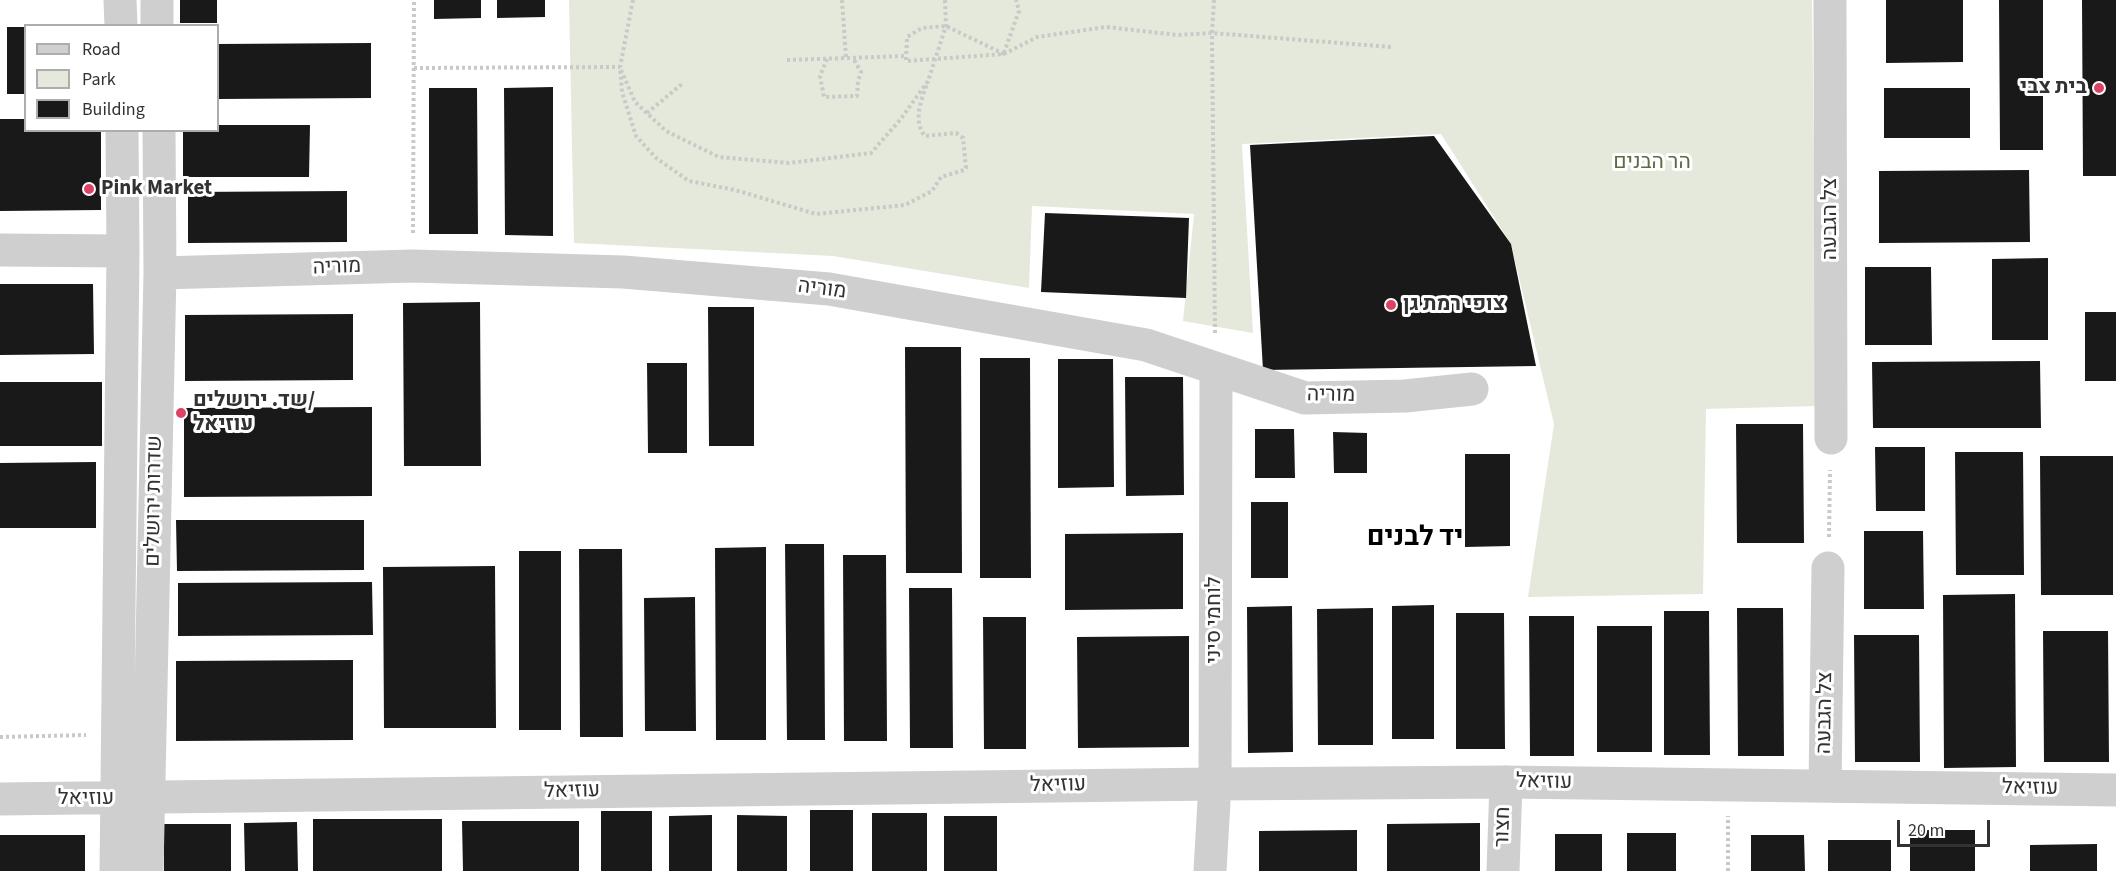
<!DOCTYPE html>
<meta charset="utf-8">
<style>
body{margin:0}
#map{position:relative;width:2116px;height:871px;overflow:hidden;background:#fff;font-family:"Source Sans 3",sans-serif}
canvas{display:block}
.legend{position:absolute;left:24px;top:24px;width:195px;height:108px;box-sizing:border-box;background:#fff;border:2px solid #adadad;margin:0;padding:8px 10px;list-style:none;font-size:18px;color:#323232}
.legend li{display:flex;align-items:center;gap:12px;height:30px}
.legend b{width:30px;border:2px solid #adadad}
.scale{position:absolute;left:1897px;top:820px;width:93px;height:27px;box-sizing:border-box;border:3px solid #323232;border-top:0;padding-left:8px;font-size:18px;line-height:21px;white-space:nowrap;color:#323232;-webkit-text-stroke:4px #fff;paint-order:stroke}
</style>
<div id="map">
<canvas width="2116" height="871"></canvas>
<ul class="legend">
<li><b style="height:8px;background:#cfcfcf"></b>Road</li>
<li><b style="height:16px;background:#e4e9dc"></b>Park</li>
<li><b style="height:16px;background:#191919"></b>Building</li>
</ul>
<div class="scale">20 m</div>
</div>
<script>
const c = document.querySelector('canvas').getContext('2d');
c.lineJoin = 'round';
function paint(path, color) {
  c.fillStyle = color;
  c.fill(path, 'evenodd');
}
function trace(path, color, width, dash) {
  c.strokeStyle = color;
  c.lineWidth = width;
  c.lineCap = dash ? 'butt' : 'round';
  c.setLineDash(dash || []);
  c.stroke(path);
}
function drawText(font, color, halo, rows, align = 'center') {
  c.font = font + ' "Source Sans 3",Heebo,sans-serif';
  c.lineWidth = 6;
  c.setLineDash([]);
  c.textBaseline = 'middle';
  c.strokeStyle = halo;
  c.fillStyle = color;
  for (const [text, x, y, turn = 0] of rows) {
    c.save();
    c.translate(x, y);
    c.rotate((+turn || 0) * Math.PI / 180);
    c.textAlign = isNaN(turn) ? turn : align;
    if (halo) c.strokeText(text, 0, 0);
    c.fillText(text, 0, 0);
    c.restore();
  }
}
paint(new Path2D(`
 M569 0H1812L1817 406 1706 409 1703 594 1528 597 1554 424 1511 244 1441 134 1242 144 1253 333 1183 321 1194 214 1032 206 1029 288 833 256 574 243Z`), '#e4e9dc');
paint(new Path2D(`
 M180 0H217V23H180Z
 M434 0H481V18L434 19Z
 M497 0H545V17L497 18Z
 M1886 0H1963V62L1886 63Z
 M1999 0H2043V150H2000Z
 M2082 0H2116V176H2083Z
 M7 27H26V94H7Z
 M371 43V98L218 99V44Z
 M553 87V236L505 235 504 88Z
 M429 88H477L478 234H429Z
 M1884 88H1970V138H1884Z
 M0 119H26V130H101V210L0 211Z
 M218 125H310L309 177H183V130H218Z
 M1434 136 1511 244 1536 366 1263 370 1250 145Z
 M2029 170 2030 242 1879 243V171Z
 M347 191V242L188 243V192Z
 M1045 213 1189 218 1186 298 1041 292Z
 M2048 258V340H1992V259Z
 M1865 267H1931L1932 345H1865Z
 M0 284H93L94 354 0 355Z
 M480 302 481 466H404L403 303Z
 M708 307H754V446H709Z
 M2085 312H2116V381H2085Z
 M353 314V380L185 381V315Z
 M905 347H961L962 573H906Z
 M980 358H1030L1031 578H980Z
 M1058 359H1113L1114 487 1058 488Z
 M2040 361 2041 428H1873L1872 362Z
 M647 363H687V453H648Z
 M1125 377H1183L1184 495 1126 496Z
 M0 382H102V446H0Z
 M372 407V496L184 497V408Z
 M1736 424H1803L1804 543H1737Z
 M1255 429H1294L1295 478H1255Z
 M1333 432 1367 433V473H1334Z
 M1875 447H1925V511H1876Z
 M1955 452H2023L2024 575H1956Z
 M1465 454H1510V546L1465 547Z
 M2040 456H2113V595H2041Z
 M96 462V528H0V463Z
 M1251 502H1288V578H1251Z
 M176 520H364V570L177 571Z
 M1864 531H1923L1924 609H1864Z
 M1183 533V609L1065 610V534Z
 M785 544H824L825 740H787Z
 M766 547V740H716L715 548Z
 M579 549H622L623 737H580Z
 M519 551H561V730H519Z
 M843 555H886L887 741H844Z
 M495 566 496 728H384L383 567Z
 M372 582 373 635 178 636V583Z
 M909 588H952L953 748H910Z
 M2015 594 2016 767 1944 768 1943 595Z
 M695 597 696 731H645L644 598Z
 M1434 605V739H1392V606Z
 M1292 606 1293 752 1248 753 1247 607Z
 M1373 608V745H1318L1317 609Z
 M1737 608H1783L1784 756H1738Z
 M1664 611H1709L1710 755H1664Z
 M1456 613H1504L1505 749H1456Z
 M1529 616H1574V756H1530Z
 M983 617H1026V749H984Z
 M1597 626H1652V752H1597Z
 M2043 631H2108L2109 762H2044Z
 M1854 635H1919L1920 762H1855Z
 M1189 636V747L1078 748 1077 637Z
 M353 660V740L176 741V661Z
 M810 810H853V871H810Z
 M601 811H652V871H601Z
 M872 813H927V871H872Z
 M712 815V871H669V816Z
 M737 815 787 816V871H737Z
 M944 816H997V871H944Z
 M313 819H442V871H313Z
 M462 821H579V871H463Z
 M297 822 298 871H245L244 823Z
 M1480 823V871H1387V824Z
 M164 824H231V871H164Z
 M1357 830V871H1259V831Z
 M1910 830H1975V871H1910Z
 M1627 833H1676V871H1627Z
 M1555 834H1602V871H1555Z
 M0 835H85V871H0Z
 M1751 835H1804L1805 871H1751Z
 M1828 840H1891V871H1828Z
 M2097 844V871H2030V845Z`), '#191919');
trace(new Path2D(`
 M633 0 620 67 622 92 636 136 656 158 689 181 735 190 816 214 905 205 932 191 941 177 964 170 966 168 963 138 956 133 925 136C912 121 922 98 928 81
 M842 0 846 58
 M1214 0 1212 33 1215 335
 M1004 53 1019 11 1016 0
 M1004 54 946 26 922 28 907 37 906 61 1004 54 1037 37 1106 27 1178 35 1212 33 1391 47
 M827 59 820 76 824 97 857 96 858 81 861 72 853 58
 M787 60 906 56
 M414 68 620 67
 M621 70 635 102 666 131 719 157 789 163 871 153 900 120 928 81 946 26 945 0
 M647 113 682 84
 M413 233 414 0
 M1829 537 1830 470
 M0 737 86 735
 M1728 871V816`), '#c9c9c9', 4, [3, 3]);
trace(new Path2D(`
 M120 0 121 26
 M157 0V26
 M1830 0 1831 438
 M0 250 123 251
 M160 273 413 266 623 272 829 289 1146 345 1305 398 1405 396 1472 389
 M1825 786 1828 568
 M0 799 1215 784 1506 782 2116 790
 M116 871 123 251 122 130
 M147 871 160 273 159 130
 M1210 871 1215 784 1216 369
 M1503 871 1506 782`), '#cfcfcf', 33);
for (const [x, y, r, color] of [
 [2099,88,6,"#db4363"],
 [89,189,6,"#db4363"],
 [1391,305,6,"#db4363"],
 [181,413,6,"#db4363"]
]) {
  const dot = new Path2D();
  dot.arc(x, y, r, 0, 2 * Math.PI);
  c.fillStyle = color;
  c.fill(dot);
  trace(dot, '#fff', 2);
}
drawText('bold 21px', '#323232', '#fff', [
 ["בית צבי",2087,88,"right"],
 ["Pink Market",101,189],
 ["צופי רמת גן",1403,305],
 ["שד. ירושלים/",193,401],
 ["עוזיאל",193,425]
], 'left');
drawText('21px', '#5b6c41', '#fff', [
 ["הר הבנים",1652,163]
]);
drawText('21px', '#323232', '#fff', [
 ["צל הגבעה",1831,219,-90],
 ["מוריה",337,268,-2],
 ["מוריה",822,290,7],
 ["מוריה",1331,396,1],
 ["שדרות ירושלים",155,501,-89],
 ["לוחמי סיני",1215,620,-90],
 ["צל הגבעה",1826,713,-89],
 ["עוזיאל",1544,783,1],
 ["עוזיאל",1058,786,-1],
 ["עוזיאל",2030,789,1],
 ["עוזיאל",572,792,-1],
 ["עוזיאל",86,799],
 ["חצור",1504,827,-88]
]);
drawText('bold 27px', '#000', '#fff', [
 ["יד לבנים",1415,539]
]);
</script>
